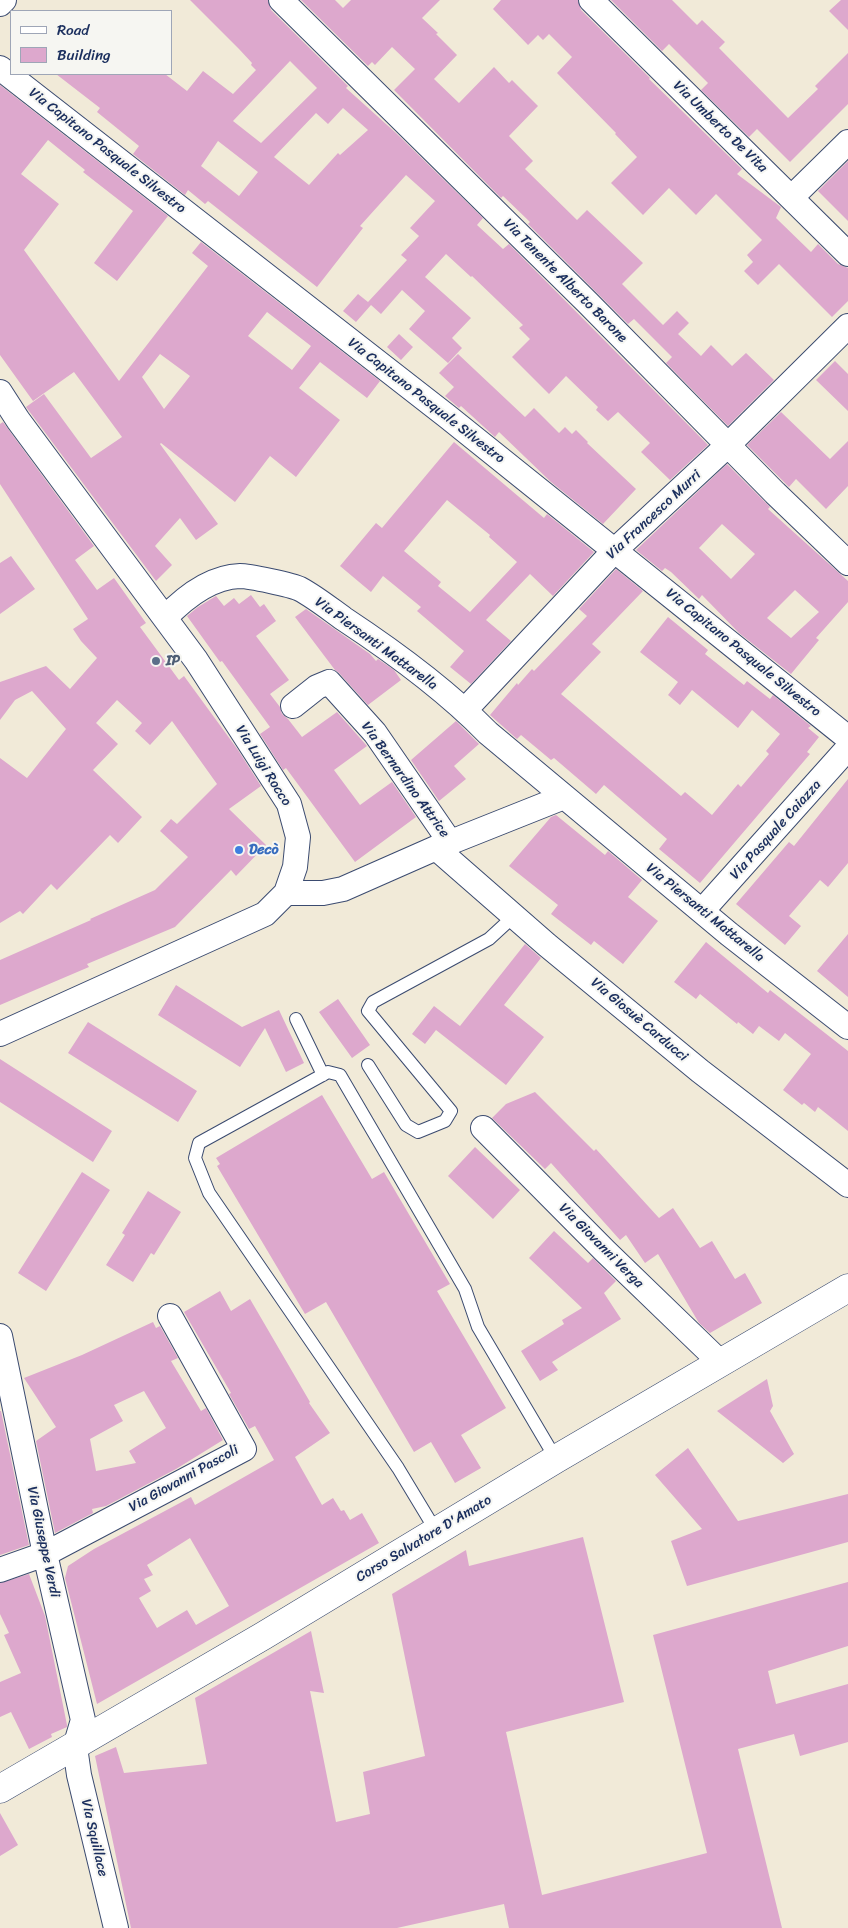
<!DOCTYPE html>
<meta charset="utf-8">
<style>
body{margin:0}
#map{position:relative;width:848px;height:1928px;overflow:hidden;background:#f1ead8;font-family:Sriracha,sans-serif}
canvas{display:block}
.legend{position:absolute;left:10px;top:10px;width:162px;height:65px;box-sizing:border-box;background:#f6f6f2;border:1px solid #9ea6b7;margin:0;padding:6px 9px;list-style:none;font-size:15px;color:#1b2f5e}
.legend li{display:flex;align-items:center;gap:10px;height:25px}
.legend b{width:25px;border:1px solid #9ea6b7}
</style>
<div id="map">
<canvas width="848" height="1928"></canvas>
<ul class="legend">
<li><b style="height:6px;background:#fff"></b>Road</li>
<li><b style="height:14px;background:#dda8cd"></b>Building</li>
</ul>
</div>
<script>
const c = document.querySelector('canvas').getContext('2d');
c.lineJoin = 'round';
function paint(path, color) {
  c.fillStyle = color;
  c.fill(path, 'evenodd');
}
function trace(path, color, width, dash) {
  c.strokeStyle = color;
  c.lineWidth = width;
  c.lineCap = dash ? 'butt' : 'round';
  c.setLineDash(dash || []);
  c.stroke(path);
}
function drawText(font, color, halo, rows, align = 'center') {
  c.font = font + ' Sriracha,sans-serif';
  c.lineWidth = 4;
  c.setLineDash([]);
  c.textBaseline = 'middle';
  c.strokeStyle = halo;
  c.fillStyle = color;
  for (const [text, x, y, turn = 0] of rows) {
    c.save();
    c.translate(x, y);
    c.rotate((+turn || 0) * Math.PI / 180);
    c.textAlign = isNaN(turn) ? turn : align;
    if (halo) c.strokeText(text, 0, 0);
    c.fillText(text, 0, 0);
    c.restore();
  }
}
paint(new Path2D(`
 M190 0H268L271 10 348 86 346 88 396 133 483 218 477 225 503 249 509 244 708 445 670 480 641 452 650 443 618 412 608 421 596 410 598 407 566 376 549 394 512 357 530 339 519 328 523 325 472 276 471 277 446 254 425 277 471 318 452 338 462 348 448 363 409 329 425 311 402 290 381 314 371 305 356 322 343 311 358 294 368 302 407 260 401 255 419 236 410 228 435 201 406 175 360 226 363 228 317 287 208 201 205 204 188 190 185 195 133 154 139 146 97 112 100 108 56 74H165L187 91 203 71 233 94 256 70 251 65 252 63 239 49ZM290 61 317 88 261 143 233 121ZM343 108 368 130 340 155 338 153 309 185 274 157 316 113 328 124ZM218 141 258 172 239 196 201 166Z
 M301 0H335L343 8 351 0H440L422 18 438 33 436 34 457 55 434 79 459 103 494 67 509 83 512 80 538 106 509 136 533 161 525 169 577 220 587 210 643 263 622 284 663 325 677 311 689 323 678 334 701 356 711 345 732 366 746 353 774 380 728 426 666 363 672 357 634 319 628 324 528 224 530 222 503 196 501 198 394 90 415 69 392 47 375 65 372 62 368 66Z
 M501 0H578L581 10 650 78 649 79 742 169 737 174 781 207 776 218 811 252 818 244 838 264 848 268V301L832 317 779 264 758 285 744 271 753 262 747 255 762 240 716 194 696 215 669 188 643 215 611 183 637 157 615 134 616 133 557 73 572 57 549 34 543 40 538 35 528 45 493 9Z
 M611 0H672L697 25 702 20 725 42 719 48 788 118 818 89 815 86 848 53V104L790 162 757 129 749 137 701 90 708 83 669 44 662 51Z
 M841 0H848V30L829 11Z
 M0 85 168 216 117 281 94 263 133 211 83 172 85 170 48 140 21 174 59 204 24 250 119 381 208 266 192 253 201 242 380 381 367 398 320 362 299 388 340 420 296 477 270 456 235 502 161 443 160 444 218 524 196 540 180 518 155 546 172 565 156 581 26 407 44 394 91 458 122 437 74 372 33 401 0 355ZM267 312 311 346 292 370 248 336ZM160 354 190 376 164 409 142 377Z
 M848 161V221L818 191Z
 M399 334 413 347 401 360 387 347Z
 M458 354 525 417 534 408 559 433 565 427 572 434 576 430 588 442 587 443 636 489 603 524 551 482 499 432 495 437 461 406 459 408 445 396 454 387 439 373Z
 M835 361 848 374V411L816 380Z
 M781 412 830 459 848 441V486L826 509 796 479 789 487 747 445Z
 M3 422 94 546 75 560 97 590 114 578 146 623 140 627 179 680 184 676 238 750 261 786 229 809 266 845 236 876 231 870 175 927 87 964 89 967 0 1005V960L91 920 90 919 155 890 188 857 160 831 171 819 177 824 217 784 172 721 150 745 135 731 142 723 117 700 96 723 118 744 93 770 142 817 118 843 110 835 57 890 51 884 23 914 20 911 0 923V758L27 778 66 729 32 691 15 700 0 720V682L46 666 70 689 97 658 81 641 73 629 88 619 0 484V424Z
 M454 442 544 518 547 514 594 552 553 596 530 574 486 620 511 641 471 684 450 667 464 651 417 611 421 607 383 576 371 592 340 566 376 523 382 528ZM447 500 490 535 489 537 517 562 470 612 438 586 441 582 404 551Z
 M727 464 770 507 768 509 848 581V602L816 638 819 640 791 674 739 633 702 595 699 599 671 572 665 568 662 571 636 550ZM722 524 755 554 731 579 699 548ZM795 590 819 612 791 638 767 618Z
 M11 556 35 589 0 614V563Z
 M616 569 643 591 592 644 601 652 561 694 681 796 685 792 712 815 738 784 741 787 769 754 766 751 780 734 752 710 738 728 692 690 680 705 668 695 678 682 640 652 668 617 708 650 705 654 744 685 747 681 770 699 773 695 811 726 808 728 819 737 807 752 810 754 700 883 659 849 667 839 604 785 596 794 554 758 551 760 521 735 517 739 490 715 517 683 518 685 532 669 534 671 587 616 579 609Z
 M251 595 260 607 264 604 276 621 256 636 289 680 270 694 280 707 282 714 288 719 302 737 337 712 367 746 334 770 360 805 392 782 416 817 355 862 286 768 283 770 260 734 270 727 222 661 220 662 187 616 198 607 216 596 224 606 234 598 239 604Z
 M306 609 370 654 376 661 378 659 394 670 401 680 368 705 339 673 335 670 295 617Z
 M456 721 479 744 454 766 466 779 439 801 411 760Z
 M848 779V863L828 887 820 880 789 916 801 926 785 945 736 904 789 842 794 846Z
 M556 815 605 855 608 851 642 880 628 897 658 921 623 964 594 941 591 945 551 914 558 905 509 866 551 817Z
 M848 934V997L817 971Z
 M706 942 768 993 770 990 848 1051V1131L818 1107 815 1112 804 1103 802 1105 783 1090 811 1054 785 1033 779 1041 759 1026 753 1034 738 1022 737 1024 700 994 696 999 674 982Z
 M525 944 541 958 504 1005 544 1037 506 1085 436 1030 425 1044 412 1034 434 1006 460 1026Z
 M176 985 242 1027 279 1010 304 1063 286 1072 265 1028 240 1067 158 1015Z
 M338 999 370 1045 352 1058 319 1012Z
 M88 1022 197 1091 178 1122 68 1053Z
 M0 1059 112 1131 93 1162 0 1102Z
 M535 1092 594 1151 596 1149 659 1218 673 1208 700 1248 712 1241 735 1279 745 1273 762 1303 710 1333 699 1323 658 1254 645 1263 626 1235 620 1240 551 1163 545 1169 492 1118 506 1104Z
 M322 1095 372 1179 384 1172 450 1284 437 1291 506 1408 461 1435 481 1468 455 1483 431 1442 414 1452 326 1302 305 1314 217 1166 220 1164 216 1158Z
 M475 1147 520 1190 493 1219 448 1176Z
 M82 1172 110 1190 46 1291 18 1273Z
 M148 1191 181 1212 154 1255 151 1253 133 1282 106 1265 125 1235 122 1233Z
 M554 1231 588 1263 593 1258 616 1281 604 1293 621 1319 552 1362 558 1370 540 1381 521 1351 564 1324 562 1320 582 1308 529 1258Z
 M220 1291 231 1311 250 1299 310 1402 309 1403 330 1433 295 1457 322 1505 333 1498 341 1511 344 1510 350 1520 362 1513 379 1543 97 1704 65 1578 68 1566 94 1549 191 1497 195 1505 274 1460 255 1426 249 1429 229 1394 231 1393 184 1312ZM190 1538 229 1606 196 1625 187 1610 157 1628 139 1598 151 1591 144 1579 153 1575 147 1565Z
 M153 1322 156 1328 160 1326 178 1358 171 1361 201 1411 206 1408 223 1440 176 1469 106 1506 92 1509 93 1513 55 1533 36 1441 56 1427 24 1378 82 1355ZM144 1391 166 1428 129 1451 136 1463 96 1471 90 1439 123 1421 114 1405Z
 M767 1379 773 1406 770 1411 794 1454 783 1463 717 1411Z
 M0 1411H1L29 1545 0 1555Z
 M688 1448 738 1521 848 1494V1542L687 1586 671 1541 702 1529 655 1475Z
 M583 1537 624 1702 506 1732 542 1895 707 1853 653 1635 848 1582V1646L768 1671 776 1704 848 1684V1742L800 1756 794 1734 738 1749 782 1928H509L504 1904 397 1928H131L95 1756 116 1747 124 1773 207 1764 195 1698 311 1631 324 1693 310 1691 336 1822 370 1814 363 1772 425 1756 392 1594 466 1550 469 1566Z
 M29 1574 45 1616 67 1725V1727L51 1734 52 1737 29 1749 11 1712 0 1717V1682L21 1673 4 1635 9 1633 0 1614V1583Z
 M0 1813 18 1845 0 1856Z`), '#dda8cd');
const service = new Path2D(`
 M296 1019 323 1075
 M368 1065 406 1125 418 1132 445 1121 451 1111 368 1011 373 1002 489 939 514 916
 M436 1531 398 1468 209 1193 195 1158 199 1143 328 1072 340 1075 465 1289 478 1327 556 1459`);
const minor = new Path2D(`
 M281 0 588 303 775 493 848 563
 M591 0 848 254
 M0 4 4 0
 M0 68 448 417 848 738
 M792 197 848 142
 M0 392 18 420 196 660 289 804 298 837 295 867 286 893 265 914 0 1034
 M165 618C185 597 210 577 240 576 249 576 292 585 300 589 315 597 330 609 344 619 394 652 446 690 488 733L729 934 848 1027
 M293 706 317 687 329 682 375 733 450 842
 M465 710 615 550 728 445 848 326
 M436 848 547 945 700 1071 848 1185
 M286 893H323L343 889 436 848 564 797
 M702 911 848 748
 M483 1128 605 1251 721 1363
 M0 1336 45 1554 83 1720 75 1747 79 1775 116 1928
 M0 1570 45 1554 244 1449 170 1316`);
const tertiary = new Path2D(`
 M0 1789 263 1636 556 1459 848 1288`);
trace(service, '#3b4b70', 14);
trace(minor, '#3b4b70', 26);
trace(tertiary, '#3b4b70', 29);
trace(service, '#fff', 12);
trace(minor, '#fff', 24);
trace(tertiary, '#fff', 28);
for (const [x, y, r, color] of [
 [156,661,5,"#5c6f8a"],
 [239,850,5,"#3f7fe0"]
]) {
  const dot = new Path2D();
  dot.arc(x, y, r, 0, 2 * Math.PI);
  c.fillStyle = color;
  c.fill(dot);
  trace(dot, '#f6f6f2', 2);
}
drawText('14px', '#1b2f5e', '#f6f6f2', [
 ["Via Umberto De Vita",720,127,44],
 ["Via Capitano Pasquale Silvestro",107,151,38],
 ["Via Tenente Alberto Barone",565,281,45],
 ["Via Capitano Pasquale Silvestro",426,401,38],
 ["Via Francesco Murri",654,515,-43],
 ["Via Piersanti Mattarella",376,644,36],
 ["Via Capitano Pasquale Silvestro",743,653,39],
 ["Via Luigi Rocco",263,766,58],
 ["Via Bernardino Attrice",405,780,54],
 ["Via Pasquale Caiazza",776,830,-48],
 ["Via Piersanti Mattarella",705,913,39],
 ["Via Giosuè Carducci",639,1020,40],
 ["Via Giovanni Verga",601,1246,45],
 ["Via Giovanni Pascoli",184,1479,-29],
 ["Corso Salvatore D'Amato",424,1539,-31],
 ["Via Giuseppe Verdi",43,1542,78],
 ["Via Squillace",94,1838,77]
]);
drawText('bold 14px', '#4e5e75', '#f6f6f2', [
 ["IP",166,661]
], 'left');
drawText('bold 14px', '#366cbe', '#f6f6f2', [
 ["Decò",249,850]
], 'left');
</script>
